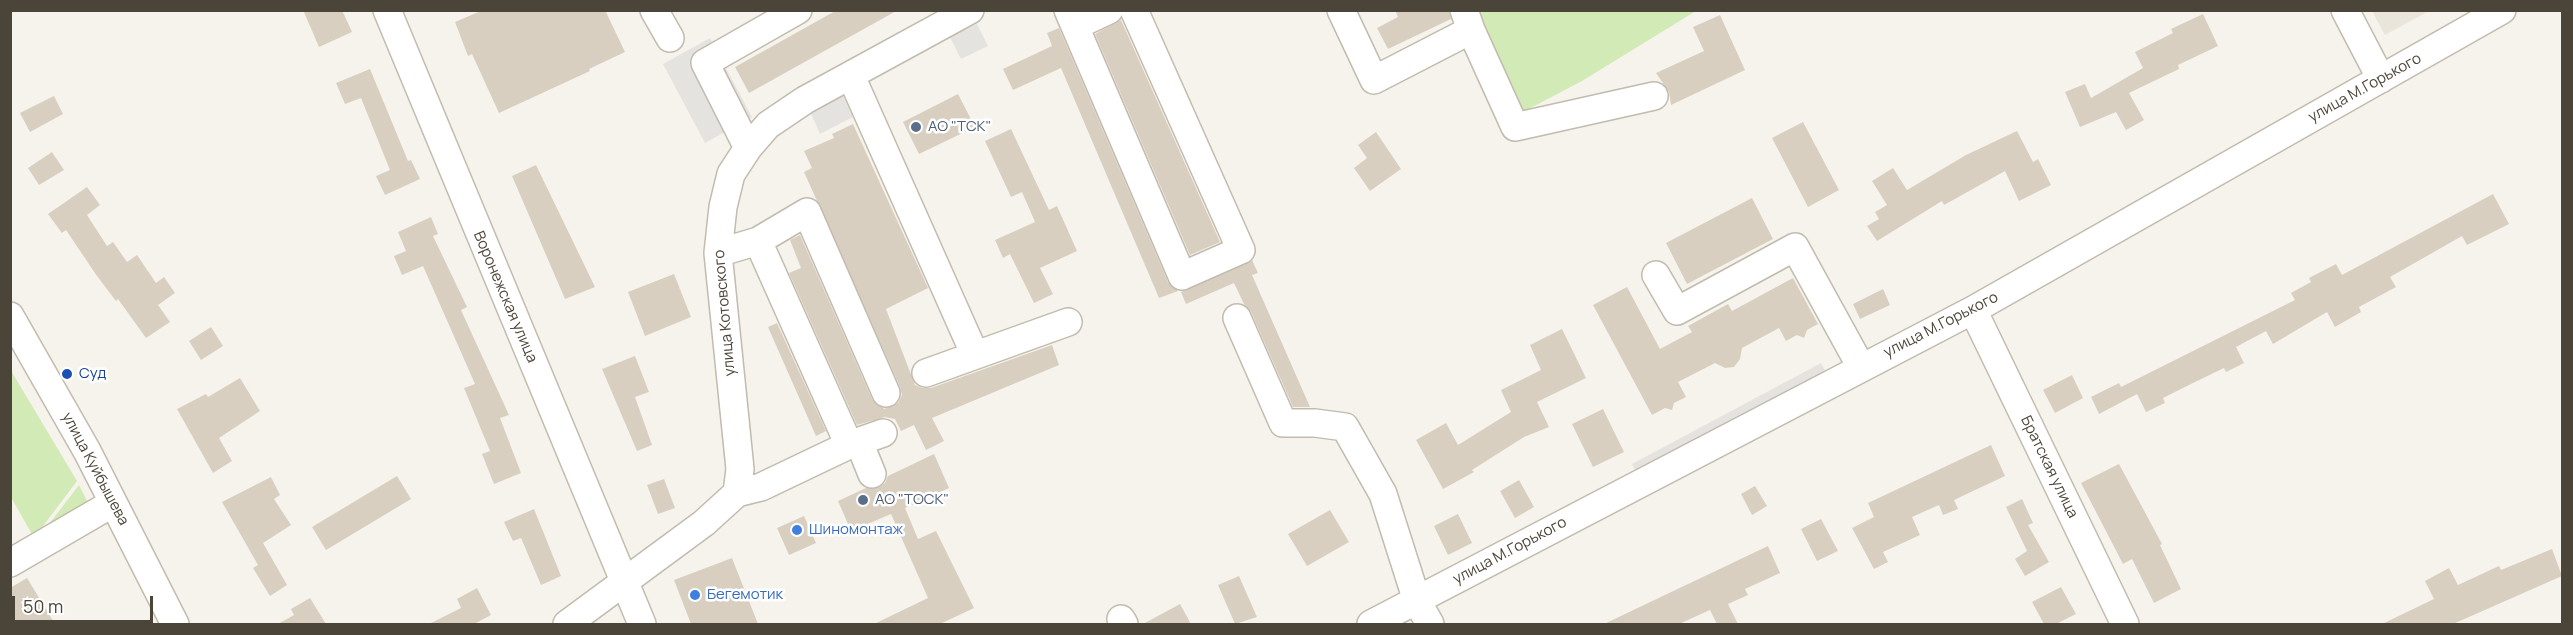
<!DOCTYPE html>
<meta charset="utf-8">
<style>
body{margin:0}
#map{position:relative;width:2573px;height:635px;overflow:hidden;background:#f6f3ec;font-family:Manrope,sans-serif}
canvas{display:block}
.frame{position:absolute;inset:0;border:12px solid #4b4439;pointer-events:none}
.scale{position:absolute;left:12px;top:596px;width:141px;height:27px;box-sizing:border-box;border:3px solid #4b4439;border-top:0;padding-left:8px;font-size:18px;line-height:21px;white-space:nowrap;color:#4b4439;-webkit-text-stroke:4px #fff;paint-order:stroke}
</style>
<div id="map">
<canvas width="2573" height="635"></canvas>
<div class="frame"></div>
<div class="scale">50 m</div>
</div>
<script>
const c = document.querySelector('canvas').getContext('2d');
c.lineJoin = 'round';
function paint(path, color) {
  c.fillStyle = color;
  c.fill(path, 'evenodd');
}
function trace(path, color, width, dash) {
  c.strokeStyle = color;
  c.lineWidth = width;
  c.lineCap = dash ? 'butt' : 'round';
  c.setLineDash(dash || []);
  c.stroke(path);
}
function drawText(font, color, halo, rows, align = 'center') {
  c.font = font + ' Manrope,sans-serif';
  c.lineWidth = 5;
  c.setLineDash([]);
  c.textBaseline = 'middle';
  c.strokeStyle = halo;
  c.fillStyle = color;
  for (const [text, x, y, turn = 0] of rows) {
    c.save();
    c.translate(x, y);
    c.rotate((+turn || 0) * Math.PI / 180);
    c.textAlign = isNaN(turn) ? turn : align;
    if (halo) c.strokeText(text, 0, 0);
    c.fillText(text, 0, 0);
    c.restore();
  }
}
paint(new Path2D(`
 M2372 11H2429L2385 35Z`), '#eae5da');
paint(new Path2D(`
 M1475 11H1696L1582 81 1521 113Z
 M10 369 77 481 34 538 11 497Z
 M79 485 91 509 36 541Z`), '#d2eab5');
paint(new Path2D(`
 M977 24 988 46 961 59 950 37Z
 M710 38 752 117 705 143 663 64Z
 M837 83 853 117 820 134 805 100Z
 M1821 363 1829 378 1640 479 1632 464Z`), '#e5e3e0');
paint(new Path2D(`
 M303 10H342L352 32 319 47Z
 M483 10H605L625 52 589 69 590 71 499 113 472 54 468 56 455 22Z
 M837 10H898L749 93 735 67Z
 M1395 10H1449L1451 19 1388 49 1377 28 1398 17Z
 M2203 14 2218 46 2178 65 2179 69 2129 93 2144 120 2126 130 2116 112 2080 127 2065 92 2085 84 2091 98 2143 68 2135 52 2173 33 2171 29Z
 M1720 15 1745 70 1671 105 1669 92 1656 73 1704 51 1693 27Z
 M1121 20 1220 242 1190 255 1095 34Z
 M1059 28 1168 282 1178 291 1159 298 1061 68 1013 90 1003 69 1052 46 1047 33Z
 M370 69 408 161 411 160 420 179 385 195 376 176 390 170 361 98 345 104 336 83Z
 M958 94 975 127 919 154 903 122Z
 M54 96 63 114 30 132 20 113Z
 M1803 122 1839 190 1808 207 1772 138Z
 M853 124 928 288 886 309 915 385 923 388H931L1052 345 1059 365 932 418 944 441 926 450 914 425 901 431 895 419 885 417 857 425 789 273 801 268 790 240 800 235 872 399 884 409 898 403 902 395 900 387 804 172 812 168 804 151 834 138 832 134Z
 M1011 129 1049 210 1057 206 1077 251 1040 268 1053 294 1034 303 1010 254 1003 258 995 240 1035 222 1022 192 1011 197 985 141Z
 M2017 131 2033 162 2038 159 2051 185 2019 201 2005 171 1944 205 1942 201 1877 241 1867 226 1879 219 1875 212 1887 205 1872 181 1893 168 1907 190 1966 155Z
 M1376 132 1401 169 1370 191 1354 168 1367 158 1358 145Z
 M52 152 64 170 39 185 28 168Z
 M536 165 595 287 565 299 512 176Z
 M87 187 100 205 87 215 107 246 113 242 127 262 137 255 156 283 164 277 175 293 158 305 170 322 146 338 118 299 116 301 97 276 66 230 62 233 48 214Z
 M2493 194 2509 224 2467 245 2462 236 2390 277 2396 287 2359 307 2361 312 2335 327 2327 312 2273 344 2266 331 2236 347 2244 363 2226 372 2224 368 2193 383 2163 398 2165 403 2146 412 2137 394 2099 414 2091 397 2119 383 2121 387 2295 300 2291 293 2311 282 2309 278 2336 264 2342 275Z
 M1752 198 1773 239 1687 284 1666 243Z
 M431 217 438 234 433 236 467 307 461 310 509 415 500 418 521 473 494 484 482 454 490 451 464 388 475 384 423 266 402 275 394 256 406 251 398 232Z
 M1252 260 1258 273 1252 275 1310 407H1293L1251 312 1244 304 1234 283 1186 304 1181 292Z
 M674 274 691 317 645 336 628 292Z
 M1793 278 1818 324 1807 330 1804 338 1797 335 1786 341 1779 328 1742 348 1740 359 1734 367 1725 368 1715 363 1678 382 1686 397 1674 403 1672 410 1665 408 1652 415 1593 305 1627 287 1660 349 1692 332 1688 326 1728 304 1732 311Z
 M1883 289 1890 305 1860 319 1853 304Z
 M777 323 826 431 816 436 768 327Z
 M211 327 223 346 201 360 189 341Z
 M1562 329 1586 378 1537 402 1549 427 1524 437 1472 470 1474 472 1443 489 1416 440 1446 423 1458 445 1511 412 1501 390 1541 370 1530 345Z
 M635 356 649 392 635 397 652 445 637 451 602 369Z
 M2072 375 2083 398 2055 413 2043 390Z
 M240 378 260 411 219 438 232 461 213 473 177 409 206 394 208 397Z
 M1603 409 1624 452 1593 467 1572 424Z
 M1991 445 2005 476 1954 500 1958 509 1943 515 1939 505 1912 517 1920 535 1883 552 1888 562 1874 569 1852 528 1874 517 1868 503Z
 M934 454 949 488 905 508 918 539 936 531 974 608 940 624H874L928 598 891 514 851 531 838 501 866 488H878L885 483 888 476Z
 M2119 464 2162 544 2160 545 2181 589 2154 603 2132 559 2123 564 2081 483Z
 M397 476 411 499 326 550 312 527Z
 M271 477 280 495 274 499 291 525 263 543 287 585 270 596 253 568 258 565 222 502Z
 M664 479 675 508 658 514 647 485Z
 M1519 480 1534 507 1515 518 1500 491Z
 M1755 486 1767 506 1752 515 1741 494Z
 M2022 499 2033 523 2028 525 2049 562 2025 576 2015 559 2027 551 2006 507Z
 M534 509 561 576 541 585 521 538 513 541 504 522Z
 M1330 510 1349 542 1307 566 1288 534Z
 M1458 514 1472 543 1448 555 1434 526Z
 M804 516 816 543 789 555 777 528Z
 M1821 519 1838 551 1817 561 1801 529Z
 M1768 546 1780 573 1745 589 1748 595 1728 604 1738 624H1717L1710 610 1679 624H1604Z
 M2552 549 2562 576 2453 624H2382L2434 599 2425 581 2449 568 2458 585 2499 566 2501 570Z
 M732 558 758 624H691L674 580Z
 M1239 576 1257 617 1235 624 1218 585Z
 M27 578 55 624H10V588Z
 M2061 587 2076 614 2056 624H2044L2032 602Z
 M477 588 491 615 474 624H429L461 608 457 599Z
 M310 598 326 624H278L294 615 291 609Z
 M1180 604 1191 624H1143Z`), '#d8cfc1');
const minor = new Path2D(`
 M387 10 642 624
 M654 10 670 38
 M1068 10 1182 276 1241 250 1134 10
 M1341 10 1374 80 1471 30 1464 10
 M2345 10 2381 79
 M1075 26 1109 10
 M1471 30 1515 127 1654 96
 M851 76 975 355
 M748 148 705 63 798 10
 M758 241 849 445
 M718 253 758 241 807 212 886 393
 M1656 275 1677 311 1795 247 1861 367
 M1973 310 2125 624
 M10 316 87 451 175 624
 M1237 318 1283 423H1315L1345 427 1383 494 1417 601 1430 624
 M926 373 1068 322
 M859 442 872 474
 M737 493 761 487 849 445 883 433
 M10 563 113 503
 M1121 619 1124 624
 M567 624 704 523 737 493 740 469 718 253 723 207 731 174 748 148 768 125 805 100 970 10
 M1371 624 1973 310 2502 10`);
trace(minor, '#c2bbae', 30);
trace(minor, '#fff', 27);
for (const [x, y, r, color] of [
 [916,127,6,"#5c6f8a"],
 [67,374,6,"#1a4fb4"],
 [863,500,6,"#5c6f8a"],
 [797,530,6,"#3f7fe0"],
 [695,595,6,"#3f7fe0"]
]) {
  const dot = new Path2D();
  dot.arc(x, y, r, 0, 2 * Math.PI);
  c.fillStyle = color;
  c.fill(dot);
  trace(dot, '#fff', 2);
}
drawText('15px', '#4b4439', '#fff', [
 ["улица М.Горького",2365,88,-29],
 ["Воронежская улица",505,297,67],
 ["улица Котовского",725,313,-95],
 ["улица М.Горького",1941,325,-27],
 ["Братская улица",2049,467,64],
 ["улица Куйбышева",95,469,62],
 ["улица М.Горького",1510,551,-28]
]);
drawText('15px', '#4e5e75', '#fff', [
 ["АО \"ТСК\"",928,127],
 ["АО \"ТОСК\"",875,500]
], 'left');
drawText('15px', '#164399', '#fff', [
 ["Суд",79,374]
], 'left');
drawText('15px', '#366cbe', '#fff', [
 ["Шиномонтаж",809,530],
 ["Бегемотик",707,595]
], 'left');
</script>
